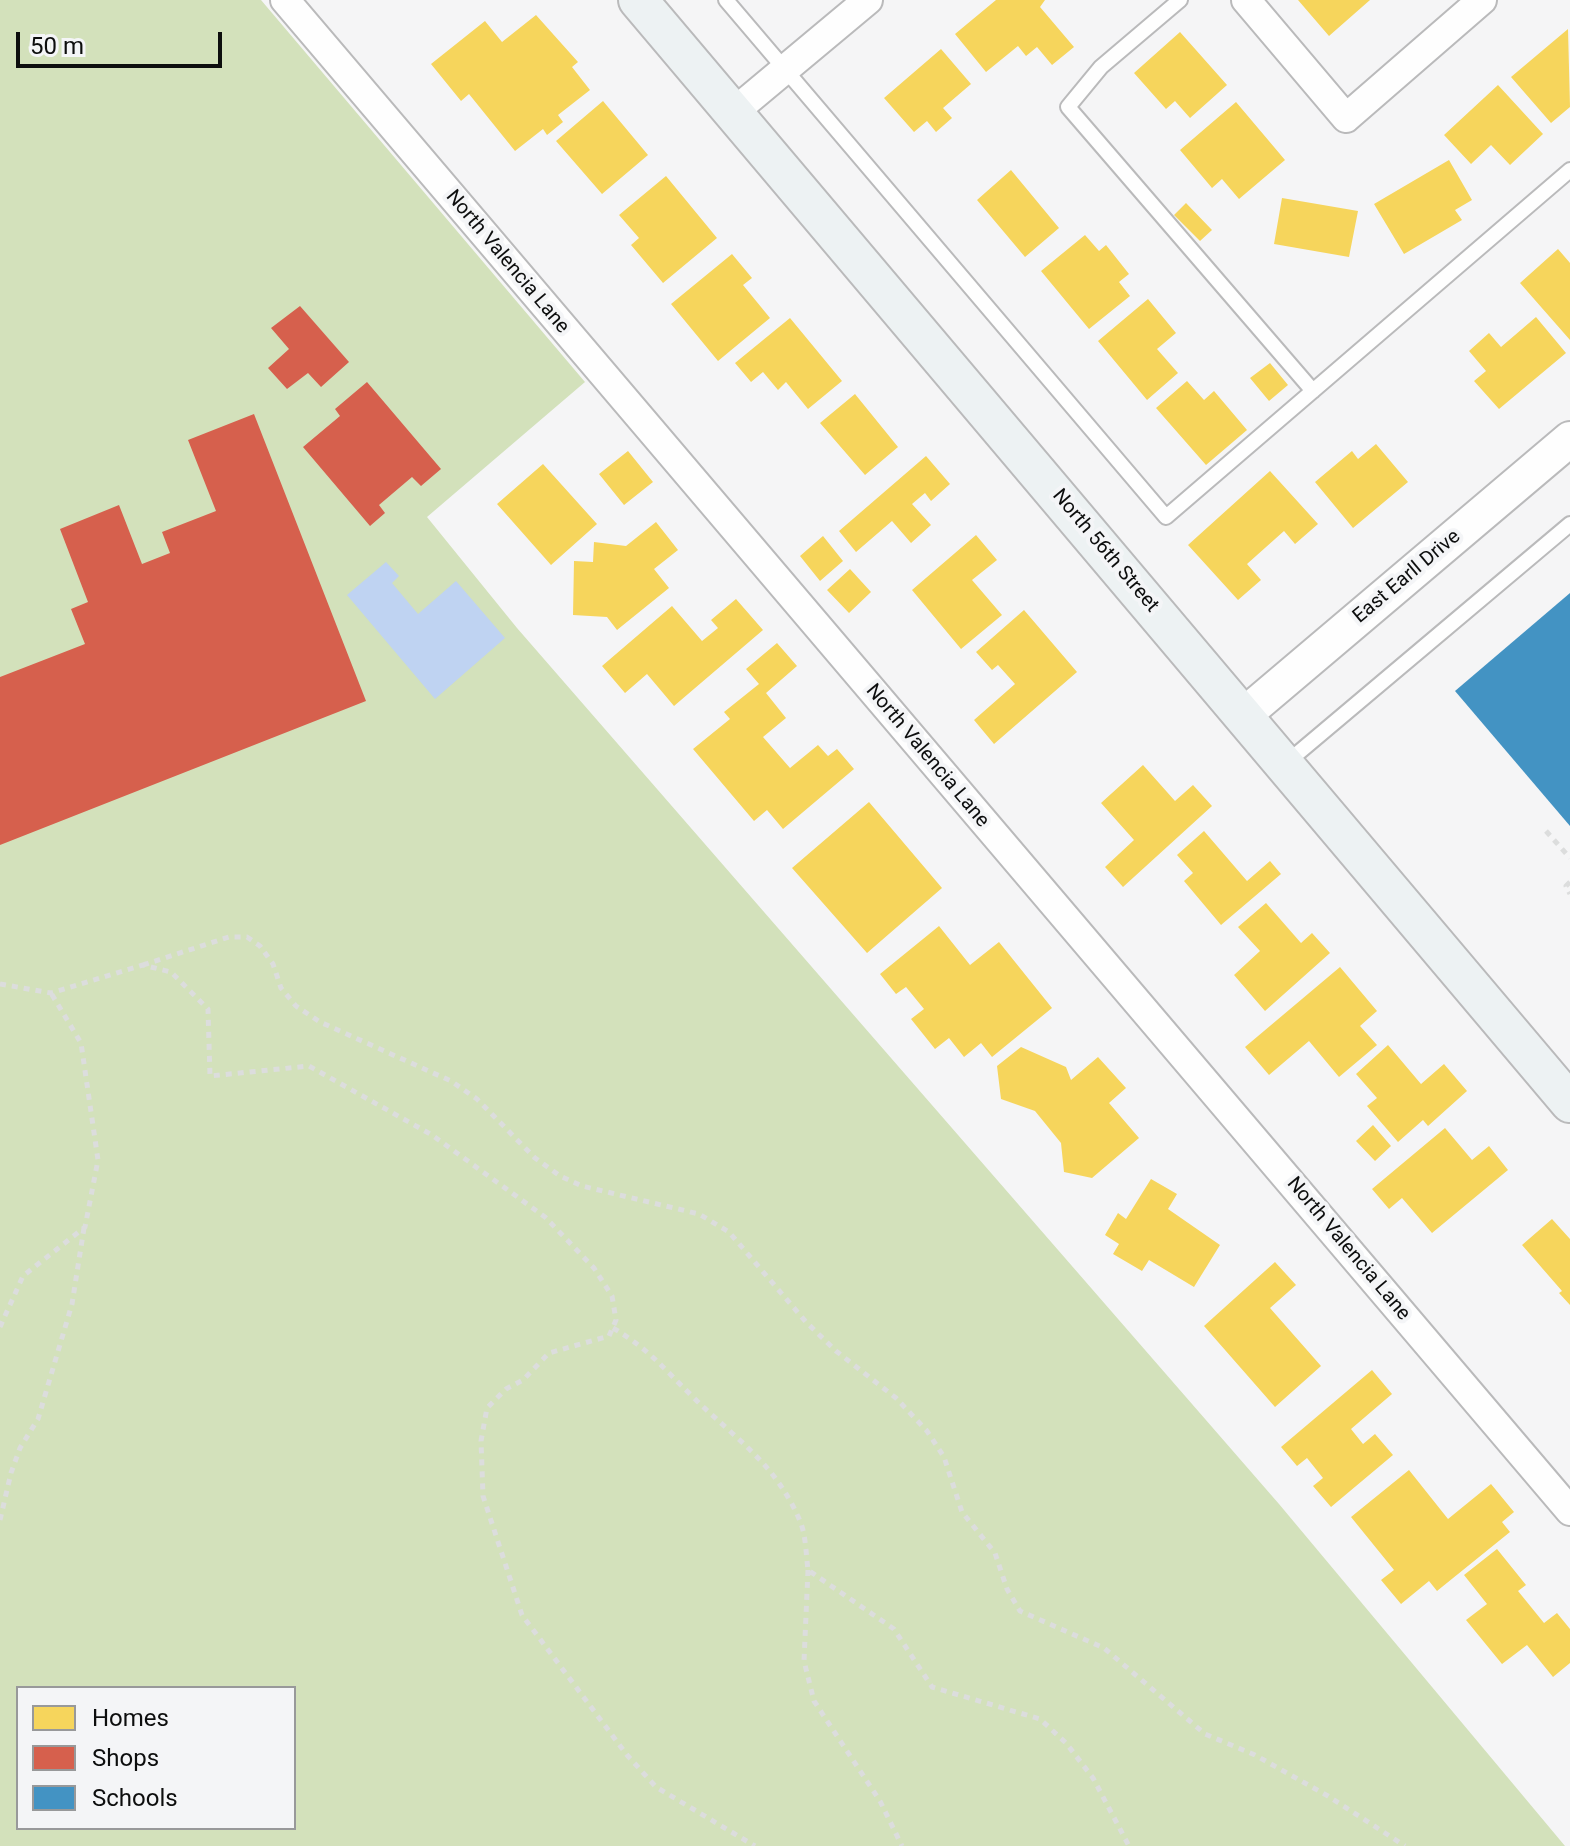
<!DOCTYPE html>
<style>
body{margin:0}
#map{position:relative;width:1570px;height:1846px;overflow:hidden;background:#f5f5f6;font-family:Roboto,sans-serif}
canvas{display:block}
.legend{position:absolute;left:16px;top:1686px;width:280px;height:144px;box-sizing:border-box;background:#f4f5f7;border:2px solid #98999a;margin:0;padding:10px 14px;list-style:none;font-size:24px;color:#0d0e0e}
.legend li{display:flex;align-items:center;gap:16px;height:40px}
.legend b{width:40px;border:2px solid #98999a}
.scale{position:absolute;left:16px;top:32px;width:206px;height:36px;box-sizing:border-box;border:4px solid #0d0e0e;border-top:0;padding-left:10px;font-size:24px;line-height:28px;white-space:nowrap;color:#0d0e0e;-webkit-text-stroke:6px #f4f5f7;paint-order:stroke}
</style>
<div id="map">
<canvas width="1570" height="1846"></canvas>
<ul class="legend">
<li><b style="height:22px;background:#f6d55c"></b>Homes</li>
<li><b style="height:22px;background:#d6604d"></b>Shops</li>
<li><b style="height:22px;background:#4393c3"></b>Schools</li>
</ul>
<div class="scale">50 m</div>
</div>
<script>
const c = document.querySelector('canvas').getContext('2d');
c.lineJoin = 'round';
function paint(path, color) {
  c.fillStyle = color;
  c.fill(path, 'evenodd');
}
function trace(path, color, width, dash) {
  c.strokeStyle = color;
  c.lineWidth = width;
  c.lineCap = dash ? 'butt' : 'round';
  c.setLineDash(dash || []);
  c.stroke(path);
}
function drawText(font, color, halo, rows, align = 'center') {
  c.font = font + ' Roboto,sans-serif';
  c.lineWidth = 8;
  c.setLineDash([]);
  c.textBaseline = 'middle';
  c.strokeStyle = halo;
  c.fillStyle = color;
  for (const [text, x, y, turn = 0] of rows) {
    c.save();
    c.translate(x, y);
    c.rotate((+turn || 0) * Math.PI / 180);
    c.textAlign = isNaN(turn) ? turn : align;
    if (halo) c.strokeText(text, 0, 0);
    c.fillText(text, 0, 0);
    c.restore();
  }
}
paint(new Path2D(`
 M0 0H261L585 382 427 517 517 628 1279 1504 1565 1846H0ZM18 1688H294V1828H18Z`), '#d3e1bb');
paint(new Path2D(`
 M386 562 399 576 392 583 418 614 456 581 505 638 435 699 347 595Z`), '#bfd3f2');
paint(new Path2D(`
 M996 0H1045L1040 7 1074 47 1052 65 1037 47 1026 56 1018 46 986 72 955 34Z
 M1298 0H1370L1329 36Z
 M536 15 578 62 572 67 590 90 558 115 563 122 547 135 543 129 515 151 469 94 461 101 431 64 485 21 502 42Z
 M1568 29 1570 107 1551 123 1511 77Z
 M1180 32 1227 85 1190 118 1175 101 1166 109 1134 73Z
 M941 49 971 84 943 108 952 118 936 132 927 121 914 132 884 98Z
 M1498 85 1543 134 1510 165 1491 145 1471 164 1444 135Z
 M603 101 648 155 602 194 556 141Z
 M1236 102 1285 160 1239 199 1222 179 1212 188 1180 150Z
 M1449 160 1472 200 1455 210 1462 220 1404 254 1374 204Z
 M1011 170 1059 228 1025 257 977 200Z
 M666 176 717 238 663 283 631 245 639 238 619 215Z
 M1282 198 1358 211 1349 257 1274 244Z
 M1186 203 1212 230 1200 241 1174 215Z
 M1085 235 1099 251 1106 245 1129 274 1119 282 1130 296 1089 329 1041 271Z
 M1558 249 1570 263V340L1520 283Z
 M732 254 752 278 743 285 770 318 718 361 671 304Z
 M1148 299 1176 333 1157 349 1178 373 1147 400 1098 341Z
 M1536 317 1566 353 1499 409 1474 381 1486 371 1469 351 1489 333 1501 347Z
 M790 318 842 381 808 409 786 382 778 390 763 372 751 382 735 363Z
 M1270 363 1288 385 1269 401 1250 378Z
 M1187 381 1204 400 1214 391 1247 430 1206 465 1156 408Z
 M855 394 898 447 865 475 820 423Z
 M1376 444 1408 482 1353 528 1315 482 1352 451 1358 459Z
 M628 451 653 482 624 505 599 474Z
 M926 456 950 484 931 501 925 493 912 504 931 525 911 543 892 521 856 552 839 531Z
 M543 464 597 524 551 565 497 504Z
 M1270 471 1318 524 1295 544 1284 531 1247 564 1261 580 1238 600 1188 545Z
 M656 522 678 550 654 569 669 588 617 630 607 617 573 615 574 561 593 562 594 542 626 546Z
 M976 535 997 560 972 580 1002 615 961 649 912 590Z
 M823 536 843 561 820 581 800 556Z
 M850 569 871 592 849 613 827 590Z
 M736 599 763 630 674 706 647 674 625 693 602 666 672 606 702 641 718 628 711 620Z
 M1024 610 1077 672 994 744 974 720 1015 684 998 665 992 670 976 652Z
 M777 643 797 666 766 693 786 718 763 737 790 768 818 745 828 756 837 749 854 769 783 829 767 810 754 821 693 749 730 719 724 712 759 684 746 669Z
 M1143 765 1175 801 1193 785 1212 806 1123 887 1105 867 1134 840 1101 803Z
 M869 802 942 888 867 953 792 868Z
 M1204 831 1247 881 1270 861 1281 874 1221 925 1184 881 1193 873 1177 855Z
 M1266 903 1301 943 1312 933 1330 953 1265 1011 1234 975 1260 951 1238 927Z
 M939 926 970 965 999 942 1052 1008 992 1057 981 1043 964 1057 949 1038 935 1049 911 1019 924 1009 906 987 896 994 880 974Z
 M1340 967 1377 1011 1360 1026 1377 1045 1339 1077 1309 1041 1269 1075 1245 1047Z
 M1388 1045 1421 1084 1444 1064 1467 1091 1428 1126 1423 1120 1398 1142 1367 1106 1377 1098 1356 1074Z
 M1021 1047 1066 1067 1071 1080 1098 1057 1126 1088 1109 1103 1139 1138 1092 1178 1064 1172 1061 1143 1035 1111 1001 1099 997 1066Z
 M1373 1125 1391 1146 1375 1161 1356 1141Z
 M1445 1128 1472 1160 1489 1146 1508 1170 1432 1233 1402 1198 1389 1209 1372 1189Z
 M1151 1179 1177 1194 1168 1209 1220 1245 1194 1287 1149 1260 1142 1271 1113 1254 1119 1244 1105 1235 1118 1213 1126 1219Z
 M1552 1219 1570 1239V1305L1559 1293 1562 1291 1522 1245Z
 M1275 1262 1296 1285 1270 1308 1321 1366 1275 1407 1204 1326Z
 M1372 1370 1392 1394 1351 1429 1363 1444 1375 1434 1393 1455 1331 1507 1313 1486 1323 1478 1307 1458 1297 1466 1281 1447Z
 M1409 1470 1448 1519 1491 1484 1514 1512 1502 1522 1510 1532 1437 1591 1429 1581 1401 1604 1381 1580 1394 1570 1351 1517Z
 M1497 1549 1526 1585 1518 1591 1544 1623 1557 1613 1570 1629V1663L1553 1677 1527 1645 1502 1664 1466 1620 1487 1604 1464 1575Z`), '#f6d55c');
paint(new Path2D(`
 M300 306 349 362 321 387 308 373 287 389 268 368 289 349 271 328Z
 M367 382 441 469 421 486 412 477 379 505 385 513 370 526 303 447 340 416 335 409Z
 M254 414 366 701 0 845V677L85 644 71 609 88 602 60 529 119 505 142 564 170 553 162 532 216 511 188 440Z`), '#d6604d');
paint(new Path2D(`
 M1570 593V826L1455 691Z`), '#4393c3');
const service = new Path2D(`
 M726 0 1166 517 1570 170
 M1180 0 1101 67 1068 107 1313 391
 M1285 764 1570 524`);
const minor = new Path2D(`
 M285 0 1570 1511
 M1246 0 1346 118 1482 0
 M735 111 868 0`);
const tertiary = new Path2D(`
 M1244 715 1570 439`);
const secondary = new Path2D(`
 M638 0 1570 1103`);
trace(service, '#bababb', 18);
trace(minor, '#bababb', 32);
trace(tertiary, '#bababb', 38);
trace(secondary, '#bababb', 42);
trace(new Path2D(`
 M1546 831 1570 858
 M1570 882 1566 886 1570 894
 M143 965 229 937H247L260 946 273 964 281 988 296 1006 320 1022 451 1081 477 1099 535 1158 560 1176 582 1186 699 1214 729 1232 806 1322 836 1351 896 1398 927 1431 944 1457 962 1512 995 1553 1007 1589 1020 1611 1104 1648 1205 1734 1255 1755 1328 1796 1405 1846
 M0 984 51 993 143 965 171 972 208 1009 210 1076 309 1066 432 1135 545 1217 594 1268 612 1296 616 1320 609 1336 549 1353 523 1380 506 1389 487 1408 481 1441 483 1496 522 1615 627 1755 656 1787 755 1846
 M0 1327 23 1276 85 1227 98 1160 81 1043 51 993
 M613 1328C650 1350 662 1367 692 1396 734 1438 775 1462 800 1521 806 1535 806 1555 808 1570L894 1629 932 1687 1040 1719 1066 1743 1093 1778 1129 1846
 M0 1520 11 1473 20 1448 38 1419 72 1304 84 1228
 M808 1570 804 1661 814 1701 880 1801 902 1846`), '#dcdddd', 5, [6, 6]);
trace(service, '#fefefe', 14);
trace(minor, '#fefefe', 28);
trace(tertiary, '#fefefe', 34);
trace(secondary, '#edf2f3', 38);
drawText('20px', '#0d0e0e', '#f4f5f7', [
 ["North Valencia Lane",507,262,50],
 ["North 56th Street",1105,551,50],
 ["East Earll Drive",1407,577,-40],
 ["North Valencia Lane",927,756,50],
 ["North Valencia Lane",1348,1249,50]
]);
</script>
